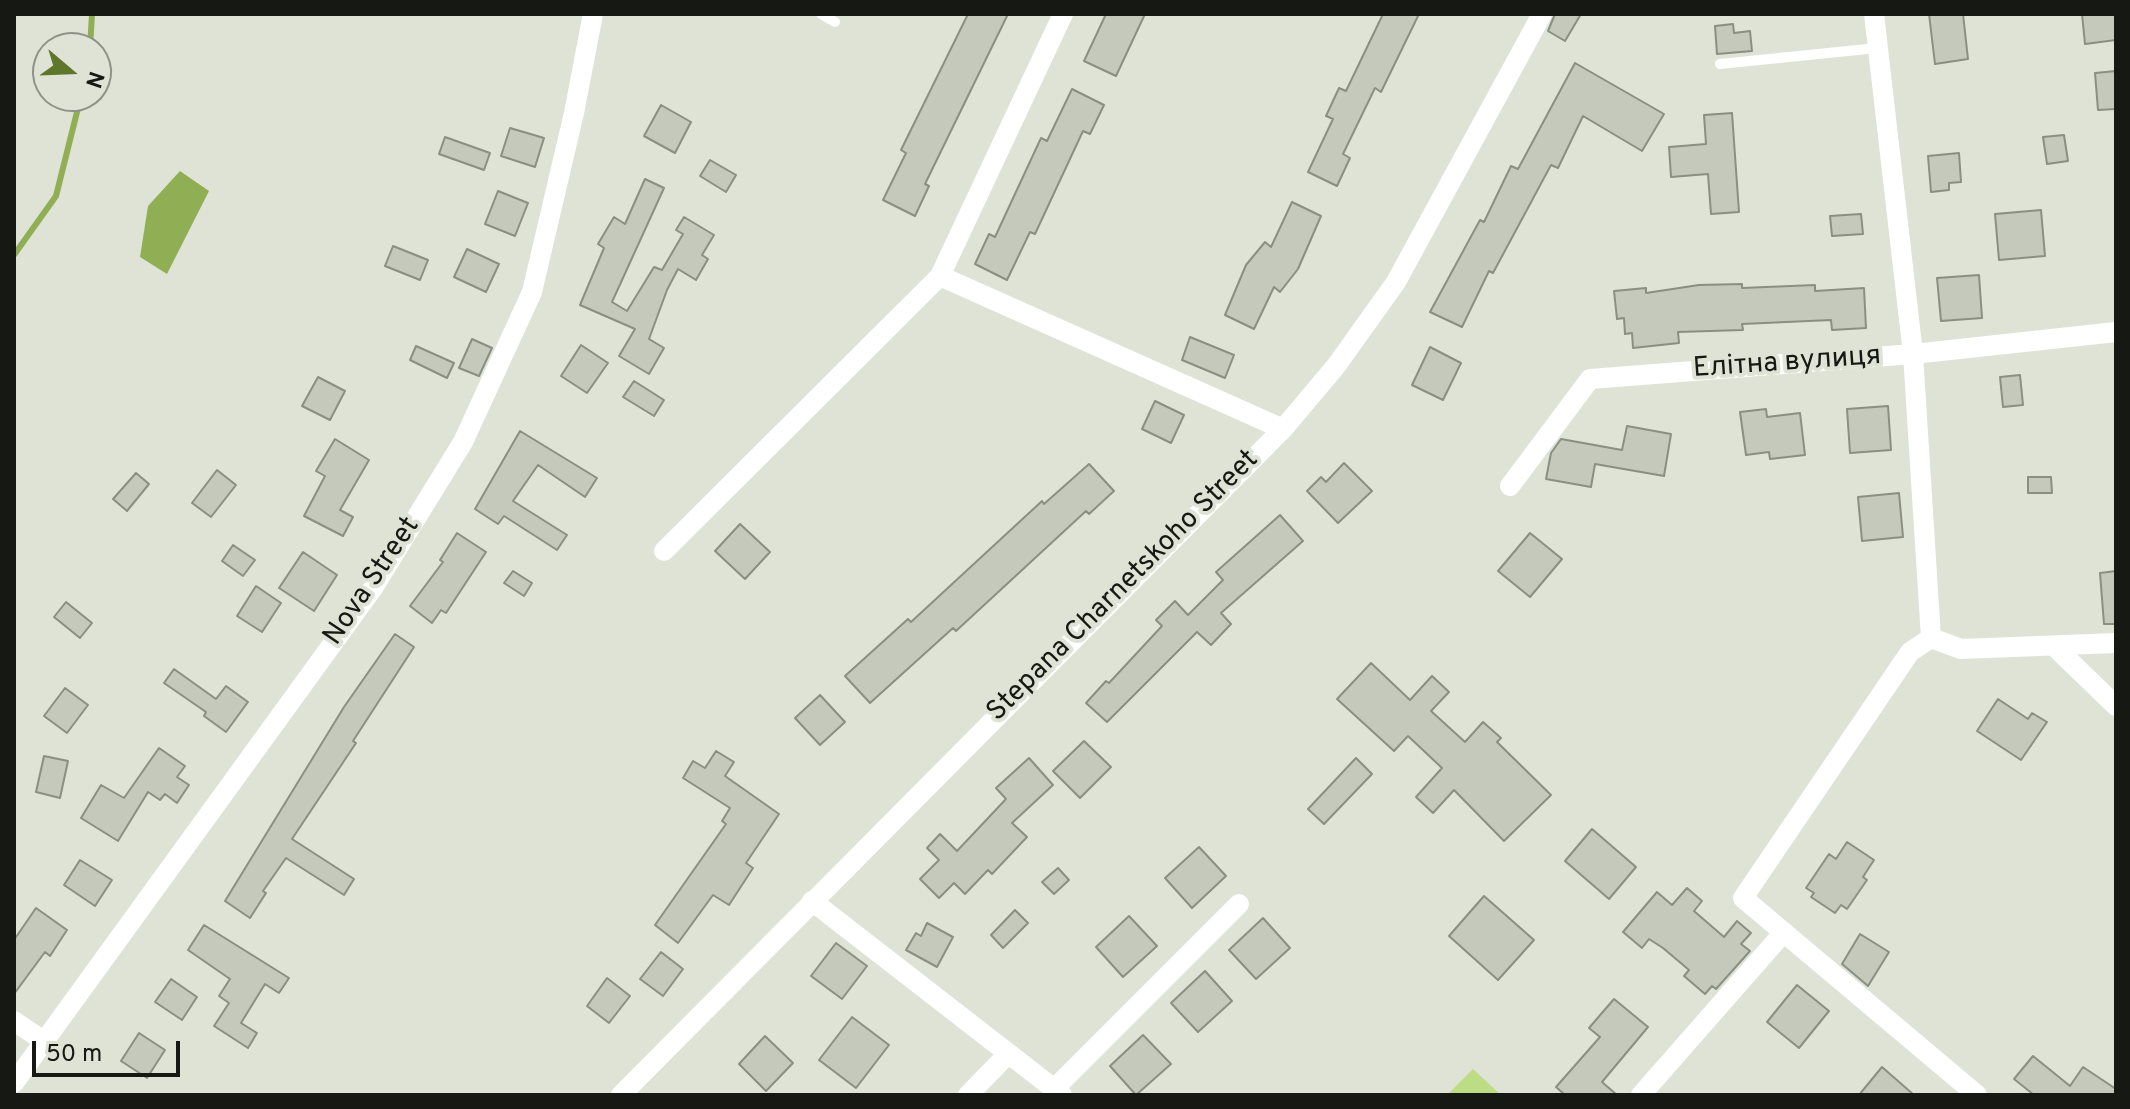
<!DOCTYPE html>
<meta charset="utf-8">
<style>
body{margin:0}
#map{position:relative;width:2130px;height:1109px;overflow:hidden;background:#dee3d6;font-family:Overpass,sans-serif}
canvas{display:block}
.frame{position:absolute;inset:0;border:16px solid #161813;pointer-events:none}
.north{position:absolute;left:32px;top:32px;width:80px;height:80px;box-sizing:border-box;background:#dee3d6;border:2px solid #8e9288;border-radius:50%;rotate:109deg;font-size:22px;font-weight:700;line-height:32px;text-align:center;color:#161813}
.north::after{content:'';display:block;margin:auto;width:28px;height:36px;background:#5e772a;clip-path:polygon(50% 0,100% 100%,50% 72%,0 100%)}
.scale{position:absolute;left:32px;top:1041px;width:148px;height:36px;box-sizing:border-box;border:4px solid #161813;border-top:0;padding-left:10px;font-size:24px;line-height:28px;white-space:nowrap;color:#161813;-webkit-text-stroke:6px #dee3d6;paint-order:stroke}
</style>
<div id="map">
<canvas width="2130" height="1109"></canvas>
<div class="frame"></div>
<div class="north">N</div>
<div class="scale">50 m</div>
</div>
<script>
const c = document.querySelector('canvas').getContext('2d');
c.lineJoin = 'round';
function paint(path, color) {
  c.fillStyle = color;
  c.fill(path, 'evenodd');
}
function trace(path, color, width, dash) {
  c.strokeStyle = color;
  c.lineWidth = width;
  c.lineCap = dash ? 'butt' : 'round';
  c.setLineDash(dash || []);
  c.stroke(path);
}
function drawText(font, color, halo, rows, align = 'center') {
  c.font = font + ' Overpass,sans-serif';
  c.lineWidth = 8;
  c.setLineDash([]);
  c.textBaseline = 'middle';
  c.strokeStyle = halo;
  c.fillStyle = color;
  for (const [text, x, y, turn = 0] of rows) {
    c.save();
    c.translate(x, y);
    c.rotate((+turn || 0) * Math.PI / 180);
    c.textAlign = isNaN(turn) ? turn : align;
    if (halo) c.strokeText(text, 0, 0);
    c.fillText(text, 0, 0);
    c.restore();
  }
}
paint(new Path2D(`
 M1473 1069 1501 1095H1447Z`), '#bcdd84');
paint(new Path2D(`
 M180 171 209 191 167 274 140 257 148 206Z`), '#90af55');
trace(new Path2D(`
 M90 48 92 14
 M14 255 56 196 81 96`), '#90af55', 6);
const building = new Path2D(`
 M968 14H1008L925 184 929 186 915 216 883 200 906 153 901 150Z
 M1106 14H1145L1116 76 1084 61Z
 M1383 14H1419L1381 92 1375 88 1343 154 1350 158 1337 186 1308 172 1333 119 1326 116 1339 88 1346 91Z
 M1555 14H1581L1565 41 1548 31Z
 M1929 14H1963L1968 59 1935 64Z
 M2082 14H2116V40L2085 44Z
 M1733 24 1734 33 1750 31 1752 51 1717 54 1715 26Z
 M1575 63 1664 114 1642 151 1583 116 1558 168 1551 165 1493 273 1489 271 1462 327 1430 312 1480 220 1484 222 1511 166 1518 169Z
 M2116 71V109L2098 110 2095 73Z
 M1072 89 1104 105 1090 134 1083 131 1035 234 1030 232 1007 280 975 264 989 234 995 237 1041 138 1047 141Z
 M661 105 691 122 675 153 644 136Z
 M1732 113 1739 212 1711 214 1708 174 1671 177 1669 147 1706 144 1704 115Z
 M510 128 544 138 535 167 501 156Z
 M2064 135 2068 161 2047 164 2043 137Z
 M445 137 490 153 484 170 439 154Z
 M1959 153 1961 182 1949 183V190L1931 192 1928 156Z
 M710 160 736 175 726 192 700 176Z
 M645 179 664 188 612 302 627 311 654 267 662 270 683 234 676 230 684 217 714 235 702 255 708 259 696 280 678 269 667 290 649 339 664 348 649 374 619 356 635 329 580 305 604 248 598 244 614 217 625 224Z
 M498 191 528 203 515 236 485 224Z
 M1292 202 1321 216 1298 269 1280 292 1274 287 1254 329 1225 315 1246 265 1265 242 1271 247Z
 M2041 210 2045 256 1999 260 1995 214Z
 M1861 214 1863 234 1832 236 1830 216Z
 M393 246 428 260 420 280 385 266Z
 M467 249 499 264 486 292 454 277Z
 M1979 275 1982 318 1941 321 1937 278Z
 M1742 284V288L1815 285V291L1864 288 1866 328 1832 330 1831 320 1742 324 1743 330 1678 332 1679 343 1633 348 1632 333 1625 334 1624 318 1617 319 1614 291 1646 288V293L1699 285Z
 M1190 337 1234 355 1225 378 1182 360Z
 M472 339 492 348 479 376 459 368Z
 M581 345 608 363 587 393 561 376Z
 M416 346 454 363 447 378 410 360Z
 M1430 347 1461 363 1443 400 1412 385Z
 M2020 375 2023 405 2003 407 2000 377Z
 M318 377 345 391 330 420 302 406Z
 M634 381 664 400 654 416 623 397Z
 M1155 401 1184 415 1171 443 1142 429Z
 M1888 406 1891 450 1850 453 1847 409Z
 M1766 409 1767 417 1800 413 1805 455 1770 459 1769 452 1746 455 1740 412Z
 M1627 426 1671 434 1664 476 1595 464 1591 487 1546 479 1551 453 1561 439 1622 450Z
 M520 431 597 478 585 497 538 465 513 501 567 535 557 550 504 516 498 524 475 509Z
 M335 439 369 460 340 510 353 517 343 536 304 516 325 476 316 471Z
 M1344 463 1372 491 1338 523 1307 491 1321 477 1326 482Z
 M1089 464 1114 491 1089 514 1086 511 956 631 953 628 870 703 845 676 908 619 911 622 1042 501 1044 504Z
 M217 470 236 485 211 517 192 503Z
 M136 473 149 484 127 511 113 499Z
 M2028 477H2051L2052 493H2028Z
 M1899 493 1903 537 1862 541 1858 497Z
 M1280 515 1303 541 1221 613 1231 624 1211 645 1197 632 1107 722 1086 703 1106 681 1109 683 1162 626 1156 620 1175 601 1188 615 1223 580 1216 572Z
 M740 524 770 552 745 579 715 551Z
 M457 533 486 552 446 613 441 610 432 623 410 606 443 562 440 560Z
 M1530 533 1562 559 1530 597 1498 571Z
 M233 545 255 560 243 576 222 561Z
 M303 552 337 575 314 611 279 588Z
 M513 571 532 583 524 596 504 583Z
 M2116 571V624H2104L2100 573Z
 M256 586 281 603 262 632 237 616Z
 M66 602 92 623 80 638 54 617Z
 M395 634 414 647 353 741 356 743 292 839 354 879 344 895 286 858 263 891 266 893 250 918 225 901 344 707Z
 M1371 663 1410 700 1432 676 1449 692 1431 711 1465 742 1483 722 1501 738 1497 742 1551 795 1504 841 1454 790 1433 813 1416 797 1442 768 1408 736 1394 751 1337 699Z
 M174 669 216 699 226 686 248 702 226 732 204 716 206 712 164 683Z
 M65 688 88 705 67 733 44 716Z
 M820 695 845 722 820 745 795 718Z
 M1998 699 2028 719 2032 713 2047 722 2021 760 1977 731Z
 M1084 741 1111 767 1080 798 1053 771Z
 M159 748 185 766 177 777 189 785 177 803 165 794 160 800 148 792 118 841 81 818 101 785 124 798Z
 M716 751 734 762 725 776 779 814 746 863 753 868 729 905 713 895 678 943 655 925 726 824 722 821 730 808 683 778 693 761 705 768Z
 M44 756 68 761 60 798 36 792Z
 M1029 758 1053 785 1012 823 1027 837 992 874 988 870 965 894 954 883 939 898 920 879 939 860 927 848 940 834 957 851 1006 799 996 788Z
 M1356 758 1372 774 1324 824 1308 809Z
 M1592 829 1636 867 1609 899 1565 861Z
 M1847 842 1874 860 1863 877 1867 880 1847 909 1841 905 1835 913 1811 897 1814 893 1806 888 1829 854 1836 859Z
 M1199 847 1226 876 1192 908 1165 878Z
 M80 860 112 880 95 906 64 885Z
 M1058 868 1069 880 1054 894 1042 882Z
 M1687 888 1702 901 1694 911 1724 937 1737 921 1751 933 1741 944 1750 951 1716 989 1712 986 1705 994 1684 976 1689 970 1663 948 1649 939 1642 948 1623 932 1657 892 1672 905Z
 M1484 896 1534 940 1498 980 1449 936Z
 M36 908 67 930 50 956 45 952 14 994V940Z
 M1015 910 1028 923 1003 948 991 935Z
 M1129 916 1157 946 1123 977 1096 947Z
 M1263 918 1290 948 1256 979 1229 950Z
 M927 923 953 937 937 967 906 950 916 933 921 936Z
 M204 925 289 978 279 993 265 984 241 1023 257 1033 248 1048 214 1026 229 1003 219 996 230 979 188 950Z
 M1860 934 1889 952 1868 986 1842 964Z
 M836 943 867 966 842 999 811 976Z
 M661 952 683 969 663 996 640 979Z
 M1205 971 1232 1001 1198 1032 1171 1003Z
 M607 978 630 996 609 1023 587 1006Z
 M171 979 197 997 182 1020 155 1002Z
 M1797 985 1829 1011 1799 1048 1767 1022Z
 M1614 999 1648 1027 1602 1082 1617 1095H1565L1556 1087 1600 1037 1589 1028Z
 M852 1017 889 1045 856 1088 819 1060Z
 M139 1033 165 1050 147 1078 121 1061Z
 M1143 1035 1171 1064 1136 1095 1110 1066Z
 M765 1036 793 1063 766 1091 739 1064Z
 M2033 1056 2070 1086 2083 1067 2116 1089V1095H2034L2014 1079Z
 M1882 1067 1914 1095H1859Z`);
paint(building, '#c4c9bc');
trace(building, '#8a8f83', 2);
trace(new Path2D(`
 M821 14 835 22
 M1720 64 1877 48`), '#fff', 10);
trace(new Path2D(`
 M1874 14 1913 354 1931 638 1961 649 2116 643
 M940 276 1283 429
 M1510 486 1590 379 1913 354 2116 332
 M664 551 940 276 1063 14
 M1931 638 1910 652 1743 898 1977 1095
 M2055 647 2116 706
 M812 901 1062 1095
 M14 1021 45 1042
 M14 1083 373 588 463 442 532 292 574 113 593 14
 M1055 1088 1239 904
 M621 1095 1283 429 1336 366 1396 282 1542 14
 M968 1095 1008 1054
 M1641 1095 1784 932`), '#fff', 20);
drawText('28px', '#161813', '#dee3d6', [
 ["Елітна вулиця",1787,364,-4],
 ["Nova Street",373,582,-56],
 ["Stepana Charnetskoho Street",1124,587,-45]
]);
</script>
